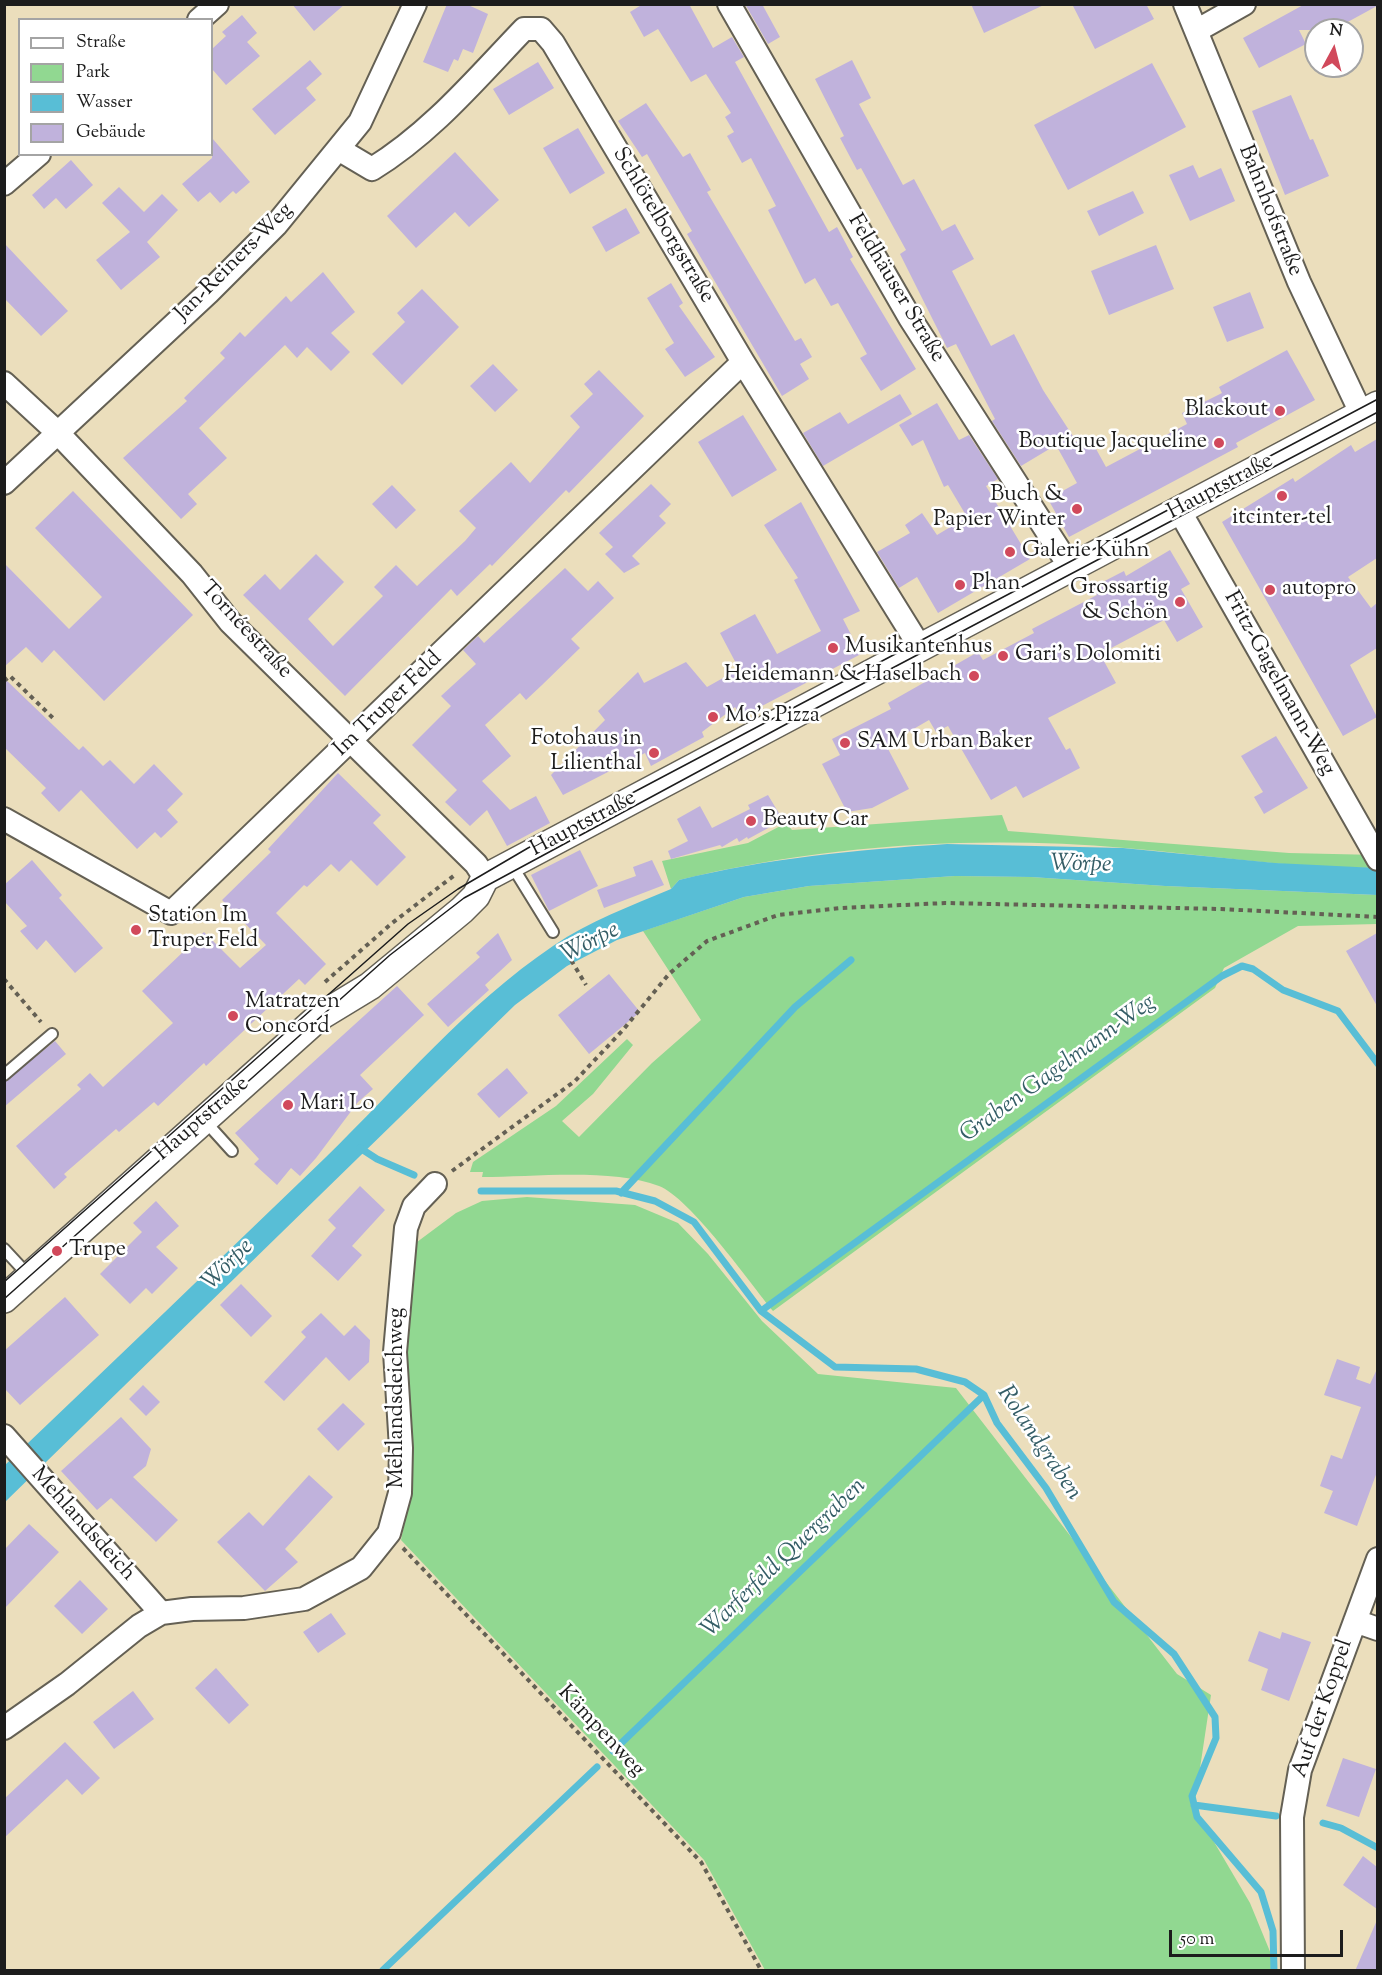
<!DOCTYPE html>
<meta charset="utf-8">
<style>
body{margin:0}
#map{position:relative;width:1382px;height:1975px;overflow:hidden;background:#ebdebc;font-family:"Sorts Mill Goudy",serif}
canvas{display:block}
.frame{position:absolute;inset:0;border:6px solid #1c1c1c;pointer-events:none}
.legend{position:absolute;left:18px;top:18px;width:195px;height:138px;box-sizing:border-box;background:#fff;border:2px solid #a4a4a4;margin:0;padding:8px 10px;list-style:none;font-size:18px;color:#1c1c1c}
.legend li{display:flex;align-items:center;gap:12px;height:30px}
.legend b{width:30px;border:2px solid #a4a4a4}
.north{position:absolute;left:1304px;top:18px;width:60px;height:60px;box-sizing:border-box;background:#fff;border:2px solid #a4a4a4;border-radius:50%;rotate:7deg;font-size:16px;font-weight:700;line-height:24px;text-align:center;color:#1c1c1c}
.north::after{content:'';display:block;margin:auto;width:21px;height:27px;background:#d1495b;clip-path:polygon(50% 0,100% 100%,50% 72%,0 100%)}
.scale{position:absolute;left:1169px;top:1930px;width:174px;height:27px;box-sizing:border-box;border:3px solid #1c1c1c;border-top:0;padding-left:8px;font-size:18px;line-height:21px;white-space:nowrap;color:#1c1c1c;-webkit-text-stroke:4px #fff;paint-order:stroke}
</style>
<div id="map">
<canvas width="1382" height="1975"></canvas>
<div class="frame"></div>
<ul class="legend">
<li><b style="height:8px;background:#fff"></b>Straße</li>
<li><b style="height:16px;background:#91d891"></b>Park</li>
<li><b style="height:16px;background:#58bed6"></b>Wasser</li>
<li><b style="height:16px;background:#c0b2dc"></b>Gebäude</li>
</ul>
<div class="north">N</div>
<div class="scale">50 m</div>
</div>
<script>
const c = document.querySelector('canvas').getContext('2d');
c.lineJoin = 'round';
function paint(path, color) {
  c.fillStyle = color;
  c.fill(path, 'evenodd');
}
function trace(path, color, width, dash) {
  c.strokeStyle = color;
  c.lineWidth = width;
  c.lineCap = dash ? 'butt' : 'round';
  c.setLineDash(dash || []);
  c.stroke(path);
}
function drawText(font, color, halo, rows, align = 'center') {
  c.font = font + ' "Sorts Mill Goudy",serif';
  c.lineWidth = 5;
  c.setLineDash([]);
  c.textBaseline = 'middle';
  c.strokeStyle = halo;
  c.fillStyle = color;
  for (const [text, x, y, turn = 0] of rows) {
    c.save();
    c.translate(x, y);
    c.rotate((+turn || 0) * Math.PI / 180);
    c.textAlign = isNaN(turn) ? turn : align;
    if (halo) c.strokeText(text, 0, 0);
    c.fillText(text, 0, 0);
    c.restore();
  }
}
paint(new Path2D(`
 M1002 815 1008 831 1289 853 1377 855 1378 868C1293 869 1209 855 1125 848 976 835 823 845 679 880L671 889 662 861 748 843 786 823 792 830Z
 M955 876 1031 877 1165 886 1377 895V924L1298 926 1224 968 1215 988 773 1311C750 1283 690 1198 659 1186 613 1168 533 1177 482 1177L483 1172H470L473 1162 556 1106 627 1039 633 1045 593 1094 562 1121 579 1137 652 1063 701 1020 643 931 744 897 809 886Z
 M527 1197 635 1205 678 1223 708 1254 762 1321 818 1374 956 1388 1177 1674 1211 1695 1194 1808 1250 1903 1271 1954V1970H765L704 1860 401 1540 412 1487 406 1322 417 1242 456 1213 482 1201Z`), '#91d891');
paint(new Path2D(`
 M947 844 1123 848 1275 863 1377 868V895L1165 886 1031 877 955 876 809 886 744 897 617 940 567 966 515 1005 5 1502V1465C112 1363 218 1261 325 1158 399 1086 467 1004 553 946 589 921 631 906 671 889L679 880C768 858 856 850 947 844Z`), '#58bed6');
trace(new Path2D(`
 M360 1148 377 1159 414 1175
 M481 1191H616L655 1201 694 1222 761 1311 835 1367 916 1369 965 1382 984 1395 997 1423 1046 1488 1114 1602 1174 1654 1215 1717 1216 1738 1192 1796 1197 1817 1261 1892 1273 1931 1274 1970
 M621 1193 795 1007 851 960
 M761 1311 1222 976 1242 966 1253 969 1283 990 1338 1011 1378 1064
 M613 1751 984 1395
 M1194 1805 1276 1816
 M1323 1823 1341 1828 1378 1848
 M383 1970 597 1767`), '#58bed6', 7);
paint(new Path2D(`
 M292 4H345L314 31Z
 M447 4H466L488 14 473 53 463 49 458 61 454 59 448 72 423 62Z
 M643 4H689L713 48 732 37 744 57 735 62 829 232 837 227 853 257 850 259 916 369 881 391 860 358 867 354 838 303 831 306 815 278 805 284 768 210 776 206 751 158 742 163 727 136 734 132 725 117 731 113 706 74 691 82 658 29 644 37 630 12Z
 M745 4H762L780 37 768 44Z
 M971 4H1046L984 33Z
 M1072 4H1146L1154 19 1095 49Z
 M1305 4 1377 6 1333 30H1299L1306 44 1259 68 1243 38Z
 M242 15 257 33 247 42 260 56 226 85 212 69V49L226 36 222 32Z
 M310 60 322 74 306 88 316 100 275 135 252 109Z
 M852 60 871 98 859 104 903 185 914 179 942 231 955 224 974 259 952 271 991 346 1014 334 1043 390 1078 444 1090 438 1106 467 1187 424 1182 413 1222 393 1219 387 1287 350 1315 400 1236 443 1238 447 1069 537 1048 499 1077 483 1056 445 1021 466 992 421 995 419 956 344 947 348 900 254 906 250 861 168 857 170 840 138 844 136 815 79Z
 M538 62 554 88 509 115 493 89Z
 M1152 63 1186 127 1068 190 1034 125Z
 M1291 95 1310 140 1313 139 1329 176 1285 195 1252 111Z
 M646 103 683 157 690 153 711 190 707 192 795 341 801 338 812 357 800 364 809 379 782 396 687 234 692 231 647 154 642 157 618 121Z
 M578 128 605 173 570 194 543 148Z
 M212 138 250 182 236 194 233 191 220 203 210 192 198 202 182 184 212 158Z
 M455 152 499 200 469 227 455 212 416 248 387 216Z
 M71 160 93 185 66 209 56 198 44 209 32 195Z
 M1193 165 1199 178 1221 168 1235 201 1190 221 1169 175Z
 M119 187 144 212 162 194 178 210 147 242 160 257 121 290 96 260 130 232 102 203Z
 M1133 191 1144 213 1099 236 1087 211Z
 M626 208 640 233 606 252 592 227Z
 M4 243 68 311 41 336 4 298Z
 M1156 245 1174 289 1109 315 1091 271Z
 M323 272 355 312 331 333 350 352 331 371 307 347 297 358 285 345 199 428 227 458 188 494 197 504 181 519 123 458 187 401 184 398 225 358 220 353 240 332 245 337 286 296 291 302Z
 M671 283 683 303 679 306 715 357 685 377 665 349 674 343 647 298Z
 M422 289 459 327 402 385 372 354 405 322 397 313Z
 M1250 292 1264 328 1227 342 1213 307Z
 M493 364 518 390 495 412 470 386Z
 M599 370 644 416 569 493 566 490 492 566 490 564 457 596 451 589 345 696 243 595 265 574 280 590 316 554 344 582 308 619 333 646 383 596 374 587 396 565 417 586 465 541 476 528 459 511 511 462 530 483 580 427 570 416 593 394 584 384Z
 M900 394 912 414 823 466 803 433 840 412 848 424Z
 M937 403 959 440 969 435 998 479 986 486 1030 559 938 613 917 577 899 588 877 552 910 533 905 525 922 513 937 535 967 517 948 485 944 487 923 440 912 446 899 425Z
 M743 415 777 470 732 497 698 442Z
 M1377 439V558L1348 577 1371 608 1377 603V648L1350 665 1377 717 1343 736 1222 522 1293 478 1295 482 1351 445 1355 452Z
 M651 484 671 504 659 516 666 523 632 556 640 564 624 573 605 554 613 547 599 533Z
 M392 485 416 510 396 529 372 504Z
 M73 491 193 615 104 701 54 650 42 663 26 647 4 667V563L69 629 102 597 35 528Z
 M801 502 860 611 843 619 861 654 741 717 735 707 702 732 704 737 651 766 645 753 563 795 551 775 605 720 598 711 638 672 644 683 686 662 707 687 739 669 720 633 755 614 777 654 821 631 794 580 798 578 764 525Z
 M1170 550 1190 584 1181 589 1203 627 1177 642 1164 620 1100 654 1116 683 1048 718 1066 750 1070 748 1080 768 1023 798 1016 786 991 800 948 726 936 732 929 720 886 745 909 789 872 808 847 812 822 764 840 755 832 739 891 709 888 703 978 652 983 660 1034 633 1032 629 1097 595 1093 587 1124 571 1126 576Z
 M565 568 588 591 598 581 614 598 571 639 580 648 542 685 526 700 520 693 485 725 511 756 482 781 510 810 536 796 550 823 507 846 487 810 470 826 445 802 457 790 412 745 451 706 441 696 476 664 463 650 478 636 484 643Z
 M4 678 79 750 83 746 103 766 110 760 134 784 154 764 183 794 167 810 178 822 161 838 155 832 137 849 81 790 59 812 41 793 46 788 4 747Z
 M1276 736 1308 788 1264 814 1254 797 1263 792 1241 756Z
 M338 773 381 815 373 823 406 857 377 886 351 860 339 872 331 864 307 887 304 885 276 913 326 964 305 985 299 979 206 1066 204 1063 158 1106 154 1102 119 1132 116 1129 64 1174 67 1177 54 1189 16 1146 81 1089 77 1085 90 1073 103 1087 173 1023 142 991 204 932 240 968 266 945 222 900 271 852 268 849Z
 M768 795 783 820 748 839 747 837 739 842 737 838 722 847 720 845 671 859 668 851 688 841 677 819 700 806 712 828 750 809 748 805Z
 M580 850 598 886 549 911 531 875Z
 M32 860 62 895 59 898 103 948 75 973 46 940 37 950 20 931 27 926 4 901V885Z
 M652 860 664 885 604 908 597 890 636 876 633 867Z
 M498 933 512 960 485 985 489 990 448 1027 427 1004 480 957 476 953Z
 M1377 933V1006L1346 951Z
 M609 974 640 1012 589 1054 558 1015Z
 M397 986 424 1015 360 1075 373 1089 358 1102 316 1158 300 1176 291 1168 277 1185 254 1164 259 1159 235 1133Z
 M55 1041 66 1054 4 1107V1082Z
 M507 1068 528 1093 499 1118 477 1094Z
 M360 1186 385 1210 352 1246 362 1255 338 1281 311 1256 336 1228 328 1220Z
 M156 1201 179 1226 156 1247 178 1268 152 1294 146 1288 130 1304 100 1274 142 1232 133 1223Z
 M241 1284 272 1316 251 1337 220 1305Z
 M65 1297 99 1335 20 1405 4 1388V1351Z
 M321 1313 344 1336 355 1325 370 1340 369 1362 349 1381 326 1357 284 1401 264 1382 306 1337 301 1332Z
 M1337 1359 1360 1367 1356 1379 1370 1384 1377 1369V1472L1357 1526 1324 1513 1333 1491 1320 1486 1331 1455 1342 1459 1361 1407 1324 1395Z
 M143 1385 160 1402 146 1416 129 1399Z
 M343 1403 365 1424 338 1451 317 1429Z
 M121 1417 151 1449 146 1466 133 1477 178 1520 156 1542 111 1498 97 1510 61 1471Z
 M309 1475 333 1497 285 1549 298 1562 265 1591 217 1542 249 1512 263 1526Z
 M29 1524 59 1552 4 1609V1550Z
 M80 1580 108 1609 82 1634 54 1606Z
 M331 1613 346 1634 318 1653 303 1632Z
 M1259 1631 1280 1639 1282 1632 1311 1642 1289 1701 1261 1690 1268 1669 1248 1661Z
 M216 1668 249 1705 229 1724 195 1688Z
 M133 1691 154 1719 114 1749 93 1722Z
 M65 1742 100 1778 82 1795 67 1779 4 1838V1799Z
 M1343 1758 1376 1769 1359 1817 1326 1806Z
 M1363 1856 1377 1867V1909L1343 1885Z
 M1377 1920V1971H1355Z`), '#c0b2dc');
const service = new Path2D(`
 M511 864 553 932
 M4 1075 52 1034
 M204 1120 232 1151
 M4 1249 29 1276`);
const minor = new Path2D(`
 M729 4 910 318 1070 567
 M1185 4 1299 282 1361 413
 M199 20 217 4
 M1196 31 1244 4
 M340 150 372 169C431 133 476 79 524 29H541L553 43 743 362 920 647
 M4 184 39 154
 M4 383 57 432 192 574 230 622 476 864 485 878
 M4 483 208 293 276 225 360 122 415 4
 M1179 510 1378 859
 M4 819 171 913 743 362
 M4 1436 161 1613
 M1355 1621 1378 1629
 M4 1728 67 1684 139 1626 161 1613 192 1609 244 1608 304 1599 361 1568 389 1533 400 1493 401 1448 395 1352 406 1228 414 1206 435 1184
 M1293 1970 1292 1817 1300 1770 1378 1559`);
const tertiary = new Path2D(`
 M4 1299 319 1017 370 986 462 910 476 896 485 878 1378 405`);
trace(service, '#646054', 14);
trace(minor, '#646054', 26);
trace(tertiary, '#646054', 30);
trace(new Path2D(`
 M4 681 10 676 54 719
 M562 945 586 985
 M4 979 41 1022
 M325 982 391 924 456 874
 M452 1171 575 1081 623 1030 669 974 707 941 778 915 841 908 945 903 1221 909 1378 917
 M403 1548 701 1862 761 1970`), '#646054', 4, [4.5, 4.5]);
trace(service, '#fff', 10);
trace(minor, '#fff', 22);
trace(tertiary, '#fff', 27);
trace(new Path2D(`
 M4 1282 408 924 458 889 528 848 1378 399
 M4 1299 390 955 464 898 792 721 1378 412`), '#1c1c1c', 1.5);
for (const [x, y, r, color] of [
 [1280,411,6,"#d1495b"],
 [1219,443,6,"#d1495b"],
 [1282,496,6,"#d1495b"],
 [1077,509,6,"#d1495b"],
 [1010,552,6,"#d1495b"],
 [960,585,6,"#d1495b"],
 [1270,590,6,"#d1495b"],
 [1180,602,6,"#d1495b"],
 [833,648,6,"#d1495b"],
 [1003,656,6,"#d1495b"],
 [974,676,6,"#d1495b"],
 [713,717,6,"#d1495b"],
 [845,743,6,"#d1495b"],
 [654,753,6,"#d1495b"],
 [751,821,6,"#d1495b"],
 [136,930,6,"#d1495b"],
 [233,1016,6,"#d1495b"],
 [288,1105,6,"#d1495b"],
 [57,1251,6,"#d1495b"]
]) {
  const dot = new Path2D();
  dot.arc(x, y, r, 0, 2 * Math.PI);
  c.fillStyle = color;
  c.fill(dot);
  trace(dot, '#fff', 2);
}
drawText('22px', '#1c1c1c', '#fff', [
 ["Bahnhofstraße",1269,211,68],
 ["Schlötelborgstraße",662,226,59],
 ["Jan-Reiners-Weg",235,263,-45],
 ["Feldhäuser Straße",895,289,59],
 ["Hauptstraße",1221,488,-28],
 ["Tornéestraße",245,631,47],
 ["Fritz-Gagelmann-Weg",1278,684,61],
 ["Im Truper Feld",389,705,-44],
 ["Hauptstraße",584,825,-28],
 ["Hauptstraße",203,1120,-41],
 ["Mehlandsdeichweg",398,1398,-90],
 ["Mehlandsdeich",82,1525,48],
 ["Auf der Koppel",1324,1709,-71],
 ["Kämpenweg",600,1732,47]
]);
drawText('22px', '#1c1c1c', '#fff', [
 ["Blackout",1268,411,"right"],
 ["Boutique Jacqueline",1207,443,"right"],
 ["Buch &",1065,496,"right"],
 ["Papier Winter",1065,521,"right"],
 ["itcinter-tel",1282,519,"center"],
 ["Galerie Kühn",1022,552],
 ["Phan",972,585],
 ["Grossartig",1168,589,"right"],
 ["& Schön",1168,614,"right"],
 ["autopro",1282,590],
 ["Musikantenhus",845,648],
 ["Gari's Dolomiti",1015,656],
 ["Heidemann & Haselbach",962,676,"right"],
 ["Mo's Pizza",725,717],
 ["Fotohaus in",642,740,"right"],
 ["Lilienthal",642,765,"right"],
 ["SAM Urban Baker",857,743],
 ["Beauty Car",763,821],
 ["Station Im",148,917],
 ["Truper Feld",148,942],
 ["Matratzen",245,1003],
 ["Concord",245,1028],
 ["Mari Lo",300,1105],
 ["Trupe",69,1251]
], 'left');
drawText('italic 24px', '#345d66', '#fff', [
 ["Wörpe",1081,866,1],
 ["Wörpe",591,944,-27],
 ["Graben Gagelmann-Weg",1059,1070,-36],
 ["Wörpe",229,1266,-45],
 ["Rolandgraben",1038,1444,56],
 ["Warferfeld Quergraben",785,1559,-44]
]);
</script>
